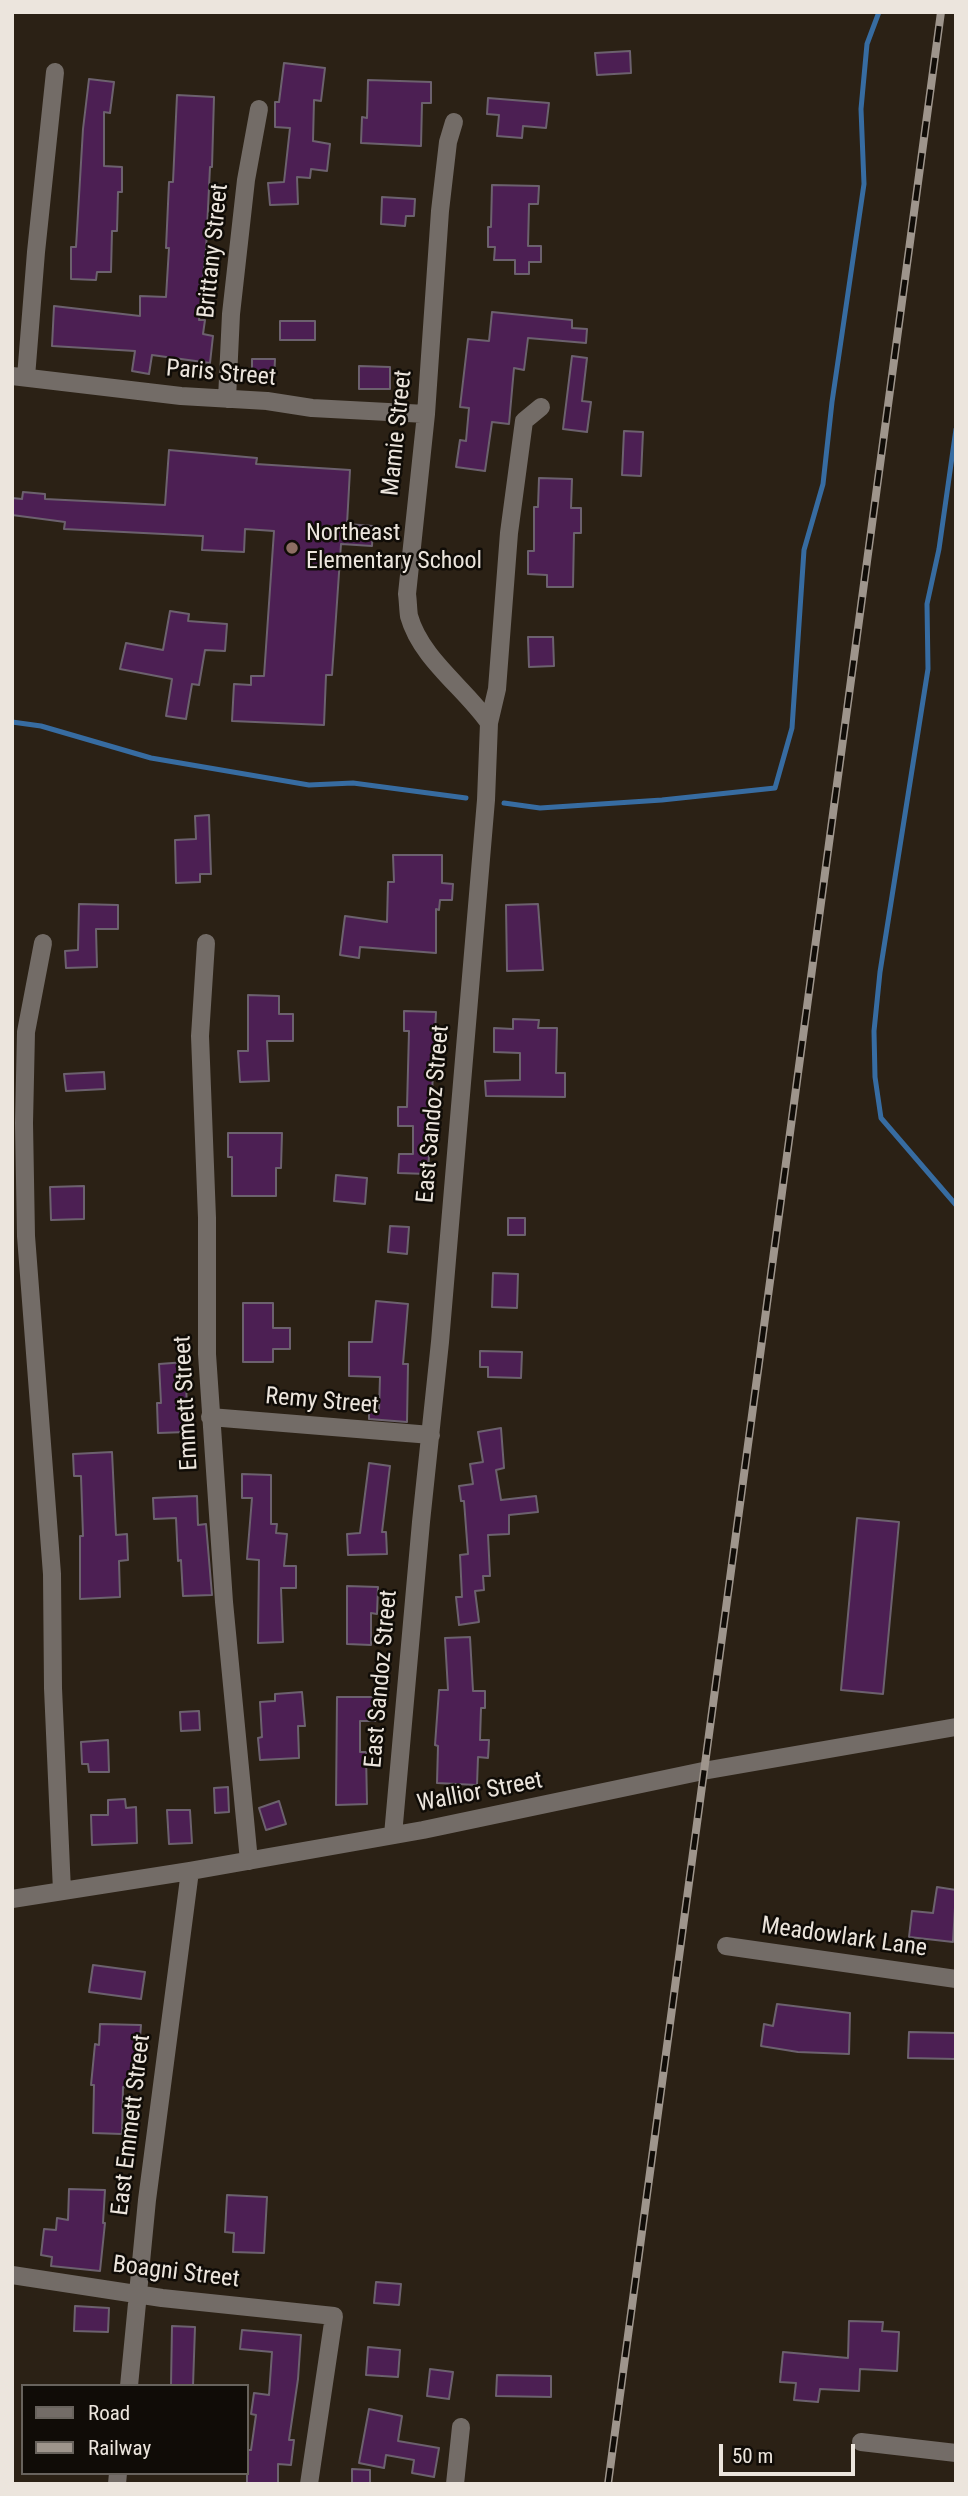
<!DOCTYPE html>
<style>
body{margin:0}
#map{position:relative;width:968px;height:2496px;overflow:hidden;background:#2b2115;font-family:"Roboto Condensed",sans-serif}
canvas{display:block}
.frame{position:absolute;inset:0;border:14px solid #ece5dd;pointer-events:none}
.legend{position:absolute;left:21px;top:2384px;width:228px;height:91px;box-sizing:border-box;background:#100c07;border:2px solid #68635d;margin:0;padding:9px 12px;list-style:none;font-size:21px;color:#ece5dd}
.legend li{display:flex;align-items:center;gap:14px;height:35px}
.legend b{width:35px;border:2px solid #68635d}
.scale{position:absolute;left:719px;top:2444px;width:136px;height:32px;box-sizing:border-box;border:4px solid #ece5dd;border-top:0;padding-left:9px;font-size:21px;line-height:24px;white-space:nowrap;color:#ece5dd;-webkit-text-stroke:5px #100c07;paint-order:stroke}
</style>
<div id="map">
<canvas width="968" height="2496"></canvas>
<div class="frame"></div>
<ul class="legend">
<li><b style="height:9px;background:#736c67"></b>Road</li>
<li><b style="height:9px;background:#9e958c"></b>Railway</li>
</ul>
<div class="scale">50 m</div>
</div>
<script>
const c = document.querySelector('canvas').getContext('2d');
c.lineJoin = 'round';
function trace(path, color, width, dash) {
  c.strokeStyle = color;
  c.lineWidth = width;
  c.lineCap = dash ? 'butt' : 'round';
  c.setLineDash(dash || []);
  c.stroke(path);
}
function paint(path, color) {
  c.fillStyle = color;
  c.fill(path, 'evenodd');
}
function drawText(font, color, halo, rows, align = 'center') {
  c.font = font + ' "Roboto Condensed",sans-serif';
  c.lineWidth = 5;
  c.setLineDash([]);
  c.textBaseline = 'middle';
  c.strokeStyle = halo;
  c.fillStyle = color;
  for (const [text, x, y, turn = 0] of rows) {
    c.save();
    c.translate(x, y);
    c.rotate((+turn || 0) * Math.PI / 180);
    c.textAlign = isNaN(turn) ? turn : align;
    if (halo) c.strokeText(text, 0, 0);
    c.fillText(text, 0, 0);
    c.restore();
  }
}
trace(new Path2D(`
 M956 429 939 549 927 604 928 669 880 972 874 1031 875 1077 881 1118 956 1205
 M12 722 41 726 151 758 309 785 353 783 466 798
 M504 803 540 808 662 800 775 788 792 728 804 550 823 484 832 402 864 184 861 109 867 44 879 12`), '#376ca1', 5);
const building = new Path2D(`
 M630 51 631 73 597 75 595 53Z
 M284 63 325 68 321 101 314 100 313 141 330 144 327 171 311 169 310 178 297 177 298 204 270 205 268 183 284 182 290 128 275 127V102H279Z
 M89 79 114 82 110 113 104 112V166L122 167V192H118L117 231H112L111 272H97L96 280 71 279V247H76L83 129Z
 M368 80 431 82V103H422L421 146 361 143 362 117 367 118Z
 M177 95 214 97 212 167H210L206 250 199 320H205L203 334 213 336 210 363 152 355 149 374 132 371 135 351 52 346 54 306 140 316V296L166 297 169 248H166L169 182H173Z
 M488 98 549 103 546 128 523 126 522 138 497 136 499 115 487 114Z
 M492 185 539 186 538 204H529L528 246H541V262H529V274H515V260H494L495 247H488V227H491Z
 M382 197 415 199 414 216H406L405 226 381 224Z
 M492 312 572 320V328L587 329 586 343 528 338 524 370 514 368 509 424 492 422 485 471 456 467 460 440 466 441 469 408 460 407 468 339 489 341Z
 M280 321H315V340H280Z
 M572 356 587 358 582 401 591 402 587 432 563 429Z
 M252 359H275L274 381H252Z
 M359 366 390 367V389H359Z
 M624 431 643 432 641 476 622 475Z
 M169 450 257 458 256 464 350 470 347 524 373 526 372 546 341 544 332 675H326L324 725 232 721 234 684 251 685V676H264L274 531 245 529 244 552 202 550 203 536 64 529 65 522 12 515V498L22 499 23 492 45 494V499L165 505Z
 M539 478 572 479 571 508H581V533H574L573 587H547V575L528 574V551H534V507H538Z
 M170 611 189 614 188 621 227 624 225 651 205 650 199 685 192 684 186 719 166 716 172 679 120 669 126 643 163 650Z
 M528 637H553L554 666 529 667Z
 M209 815 211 874H200V882L176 883 175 840 196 839 195 816Z
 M393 855H442V883L453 884 452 900H440L439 910 436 909V953L360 947 359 958 340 955 345 916 387 922 388 882H394Z
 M79 904 118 905V929H96L97 967 66 968 65 951 78 950Z
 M538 904 543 970 507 971 506 905Z
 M248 995 279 996V1014H293V1041H267L269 1081 240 1082 238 1051H248Z
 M404 1011 436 1012 428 1174 398 1173 399 1154H413V1126H398V1107H407L409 1031H404Z
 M513 1019 539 1020 538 1028H557L556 1073H565V1097L486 1096 485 1081 520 1080V1053L494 1052V1028L513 1029Z
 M104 1072 105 1089 66 1091 64 1074Z
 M228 1133H282L281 1168H276V1196H232V1157H228Z
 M336 1175 367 1178 365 1204 334 1201Z
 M84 1186V1219L51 1220 50 1187Z
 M508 1218H525V1235H508Z
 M390 1226 409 1227 407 1254 388 1252Z
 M493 1273 518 1274 517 1308 492 1307Z
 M376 1301 408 1304 403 1364H408L407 1422 369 1419V1409L379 1410 380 1377 349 1376V1342H372Z
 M243 1303H273V1328H290V1349H273V1362H243Z
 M480 1351 522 1352 521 1378 488 1377V1367H480Z
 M186 1362 187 1432 158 1433 157 1403H161L159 1364Z
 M501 1428 504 1468 496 1470 501 1500 536 1496 538 1512 509 1515V1534L488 1535 490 1576H483L484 1590 475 1591 479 1622 459 1625 456 1597H462L460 1555 468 1554 464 1501H461L459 1486 473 1484 470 1464 483 1462 478 1432Z
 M112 1452 116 1535 127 1534 128 1560 119 1561 120 1597 80 1599V1536H83L81 1476H74L73 1454Z
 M369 1463 390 1466 382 1532H386L387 1554 348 1555 347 1534 360 1533Z
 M242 1474 271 1475V1524H277L276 1533 287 1534 284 1566H296V1588H281L283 1642 258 1643 259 1560 247 1559 252 1498H242Z
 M197 1496 198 1525 206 1524 212 1595 183 1596 181 1560 178 1561 176 1518 154 1519 153 1498Z
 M857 1518 899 1522 883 1694 841 1690Z
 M347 1586 378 1587 377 1614 371 1613V1645L347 1644Z
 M470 1637 473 1691H485V1708H481L480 1740H489L488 1758 478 1757 477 1785 437 1783 438 1746 435 1745 439 1690H448L445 1638Z
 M302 1692 305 1726H298L299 1758 260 1760 258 1738 262 1737 260 1702 275 1701V1694Z
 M337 1697H375V1721H360V1752H366L367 1804 336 1805Z
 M199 1711 200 1730 181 1731 180 1712Z
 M108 1740 109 1772H89L88 1764H82L81 1742Z
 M228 1787 229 1812 215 1813 214 1788Z
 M125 1799 126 1808 136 1807 137 1843 92 1845 91 1815H108V1800Z
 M279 1801 286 1824 266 1830 259 1808Z
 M167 1810H190L192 1843 169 1844Z
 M937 1887 956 1890 953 1942 909 1937 912 1911 933 1913Z
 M93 1965 145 1972 141 1999 89 1992Z
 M777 2004 850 2013 849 2054 798 2052 761 2046 764 2024 773 2026Z
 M100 2024 141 2025 136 2088 123 2087 122 2134 93 2133 94 2085H91L95 2044 99 2045Z
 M909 2032 956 2033V2059L908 2058Z
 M69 2189 105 2190 103 2223H105L100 2271 51 2266 52 2257 41 2255 44 2229 56 2230 57 2218 68 2220Z
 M227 2195 267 2197 264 2253 233 2252 234 2233 225 2232Z
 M376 2282 401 2284 399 2305 374 2303Z
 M75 2306 109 2308 108 2332 74 2331Z
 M849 2321 883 2322 882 2331 899 2332 897 2371 860 2369 859 2391 820 2389 818 2402 794 2400 796 2383 780 2382 783 2352 848 2358Z
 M172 2326 195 2327 193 2386H171Z
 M242 2330 301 2335 298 2379 289 2440H294L291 2465 278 2464V2484H247V2450H251L256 2415 251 2414 254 2393 269 2395 272 2352 240 2349Z
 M368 2347 400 2350 398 2377 366 2375Z
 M430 2369 453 2372 449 2399 427 2396Z
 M497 2375 551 2376V2397L496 2396Z
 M369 2409 402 2416 398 2441 439 2448 434 2477 412 2473 414 2460 386 2455 384 2468 359 2463Z
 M352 2469 370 2470V2484H352Z`);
paint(building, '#4c1f53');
trace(building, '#6c616e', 2);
trace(new Path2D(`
 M454 122 448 142 440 211 426 414 407 594C408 601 408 609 409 616 421 659 465 688 489 723
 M12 376 181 396 267 401 312 408 426 414
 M26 377 36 252 55 72
 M227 399 231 314 246 180 259 109
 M43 943 26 1032 24 1123 26 1236 52 1574 53 1688 62 1891
 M206 943 200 1036 207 1218V1354L224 1602 249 1861
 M210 1417 431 1435
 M393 1835 421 1522 440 1342 486 800 489 723 497 689 509 533 524 421 541 407
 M12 1899 190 1871 423 1830 703 1771 956 1727
 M726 1946 956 1979
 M12 2275 162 2298 334 2316 309 2484
 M129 2386 147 2200 190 1871
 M861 2442 956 2453
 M117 2484 118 2473
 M455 2484 461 2427`), '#736c67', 18);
const rail = new Path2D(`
 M608 2484 941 12`);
trace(rail, '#9e958c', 8);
trace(rail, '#100c07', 5, [16]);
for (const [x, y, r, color] of [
 [292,548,7,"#8d6e63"]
]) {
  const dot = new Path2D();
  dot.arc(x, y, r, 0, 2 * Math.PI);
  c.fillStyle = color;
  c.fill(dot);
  trace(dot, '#100c07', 2.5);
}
drawText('24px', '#ece5dd', '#100c07', [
 ["Brittany Street",214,251,-84],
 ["Paris Street",221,374,5],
 ["Mamie Street",398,433,-84],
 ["East Sandoz Street",434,1114,-85],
 ["Remy Street",322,1402,5],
 ["Emmett Street",187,1403,-93],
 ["East Sandoz Street",382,1679,-85],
 ["Wallior Street",480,1793,-11],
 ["Meadowlark Lane",844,1938,8],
 ["East Emmett Street",132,2125,-83],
 ["Boagni Street",176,2273,7]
]);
drawText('24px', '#ece5dd', '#100c07', [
 ["Northeast",306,534],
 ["Elementary School",306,562]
], 'left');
</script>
